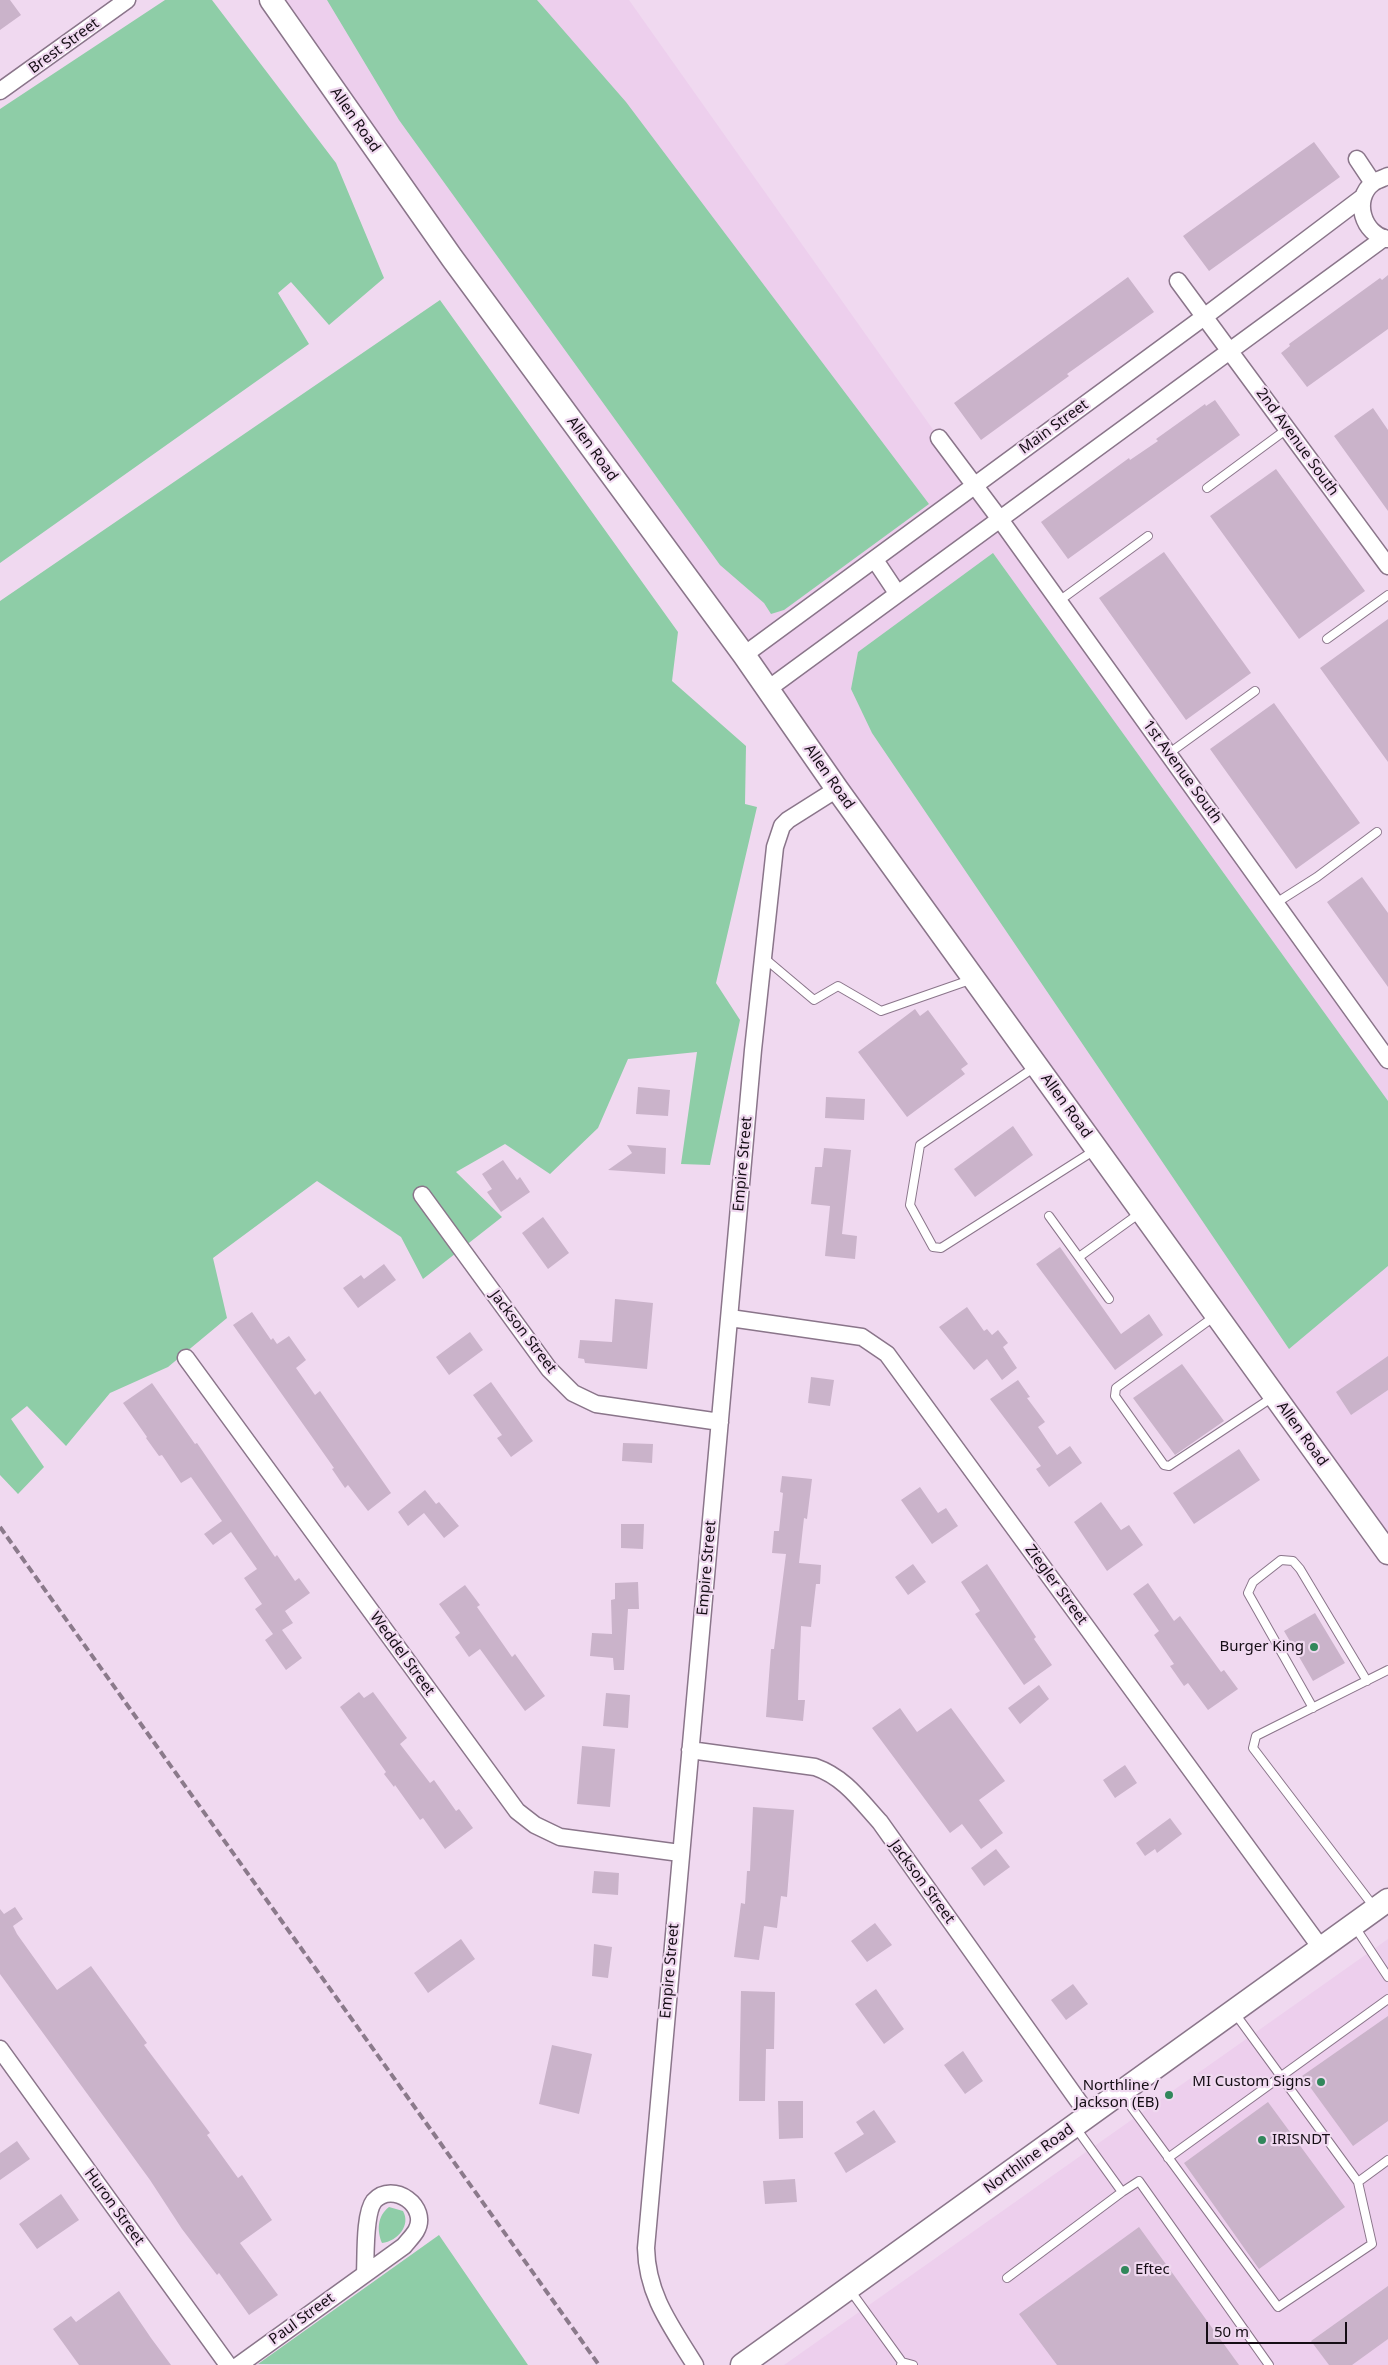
<!DOCTYPE html>
<style>
body{margin:0}
#map{position:relative;width:1388px;height:2365px;overflow:hidden;background:#f0d9f0;font-family:"Noto Sans",sans-serif}
canvas{display:block}
.scale{position:absolute;left:1206px;top:2322px;width:141px;height:22px;box-sizing:border-box;border:2px solid #150d15;border-top:0;padding-left:6px;font-size:15px;line-height:18px;white-space:nowrap;color:#150d15;-webkit-text-stroke:4px #f0d9f0;paint-order:stroke}
</style>
<div id="map">
<canvas width="1388" height="2365"></canvas>
<div class="scale">50 m</div>
</div>
<script>
const c = document.querySelector('canvas').getContext('2d');
c.lineJoin = 'round';
function paint(path, color) {
  c.fillStyle = color;
  c.fill(path, 'evenodd');
}
function trace(path, color, width, dash) {
  c.strokeStyle = color;
  c.lineWidth = width;
  c.lineCap = dash ? 'butt' : 'round';
  c.setLineDash(dash || []);
  c.stroke(path);
}
function drawText(font, color, halo, rows, align = 'center') {
  c.font = font + ' "Noto Sans",sans-serif';
  c.lineWidth = 4.5;
  c.setLineDash([]);
  c.textBaseline = 'middle';
  c.strokeStyle = halo;
  c.fillStyle = color;
  for (const [text, x, y, turn = 0] of rows) {
    c.save();
    c.translate(x, y);
    c.rotate((+turn || 0) * Math.PI / 180);
    c.textAlign = isNaN(turn) ? turn : align;
    if (halo) c.strokeText(text, 0, 0);
    c.fillText(text, 0, 0);
    c.restore();
  }
}
paint(new Path2D(`
 M271 0H629L939 438 1388 1060V1553Z
 M1388 1939V2365H784Z`), '#edcfed');
paint(new Path2D(`
 M165 0H212L336 163 384 278 329 325 291 282 278 293 309 344 0 563V109Z
 M327 0H537L626 102 929 504 784 610 771 614 764 603 720 565 399 120Z
 M440 300 678 632 672 681 746 746 745 804 757 807 716 983 740 1020 710 1165 681 1164 697 1052 628 1059 598 1128 550 1174 505 1144 456 1172 502 1217 423 1279 401 1237 317 1181 213 1258 227 1318 168 1367 110 1393 66 1446 27 1406 11 1419 44 1467 18 1494 0 1475V601Z
 M993 553 1388 1101V1266L1289 1349 872 733 851 689 858 652Z
 M389 2207 403 2211C411 2225 398 2241 382 2243 377 2231 377 2216 389 2207Z
 M439 2235 528 2365 258 2364Z`), '#8ecda7');
paint(new Path2D(`
 M0 0H10L21 15 0 30Z
 M1314 142 1340 177 1209 271 1183 236Z
 M1388 275V329L1307 387 1281 353 1290 346 1289 344 1380 278 1382 280Z
 M1128 277 1154 312 1067 374 1069 376 981 440 954 403Z
 M1215 400 1240 435 1068 559 1041 522 1129 458 1130 460 1158 441 1156 439 1205 404 1206 406Z
 M1373 408 1388 430V511L1334 436Z
 M1276 469 1365 591 1299 639 1210 516Z
 M1164 552 1251 673 1186 720 1099 598Z
 M1388 619V762L1320 668Z
 M1274 703 1360 823 1296 869 1210 749Z
 M1362 877 1388 913V987L1327 902Z
 M915 1009 920 1016 928 1010 968 1064 961 1069 965 1074 907 1117 858 1052Z
 M638 1087 670 1090 668 1116 636 1114Z
 M826 1097 865 1099 864 1120 825 1118Z
 M1013 1126 1033 1155 975 1197 954 1169Z
 M627 1145 666 1148 665 1174 608 1170 632 1153Z
 M824 1148 851 1150 842 1234 857 1236 855 1259 825 1256 830 1206 811 1204 815 1167H822Z
 M503 1160 517 1180 520 1177 530 1192 501 1212 487 1192 492 1189 482 1174Z
 M543 1217 569 1253 548 1269 522 1233Z
 M1060 1247 1121 1334 1149 1314 1163 1335 1115 1370 1036 1264Z
 M384 1264 396 1280 358 1308 343 1288 361 1275 364 1279Z
 M615 1299 653 1303 647 1369 585 1363 584 1359 578 1358 580 1340 612 1342Z
 M967 1307 984 1331 987 1329 992 1335 998 1330 1008 1343 1003 1347 1017 1368 1002 1380 987 1359 974 1370 939 1327Z
 M252 1312 271 1340 273 1338 277 1344 289 1336 306 1360 296 1368 315 1395 320 1391 391 1493 368 1511 348 1485 345 1488 332 1469 334 1468 233 1325Z
 M470 1332 483 1350 449 1375 436 1357Z
 M1388 1356V1390L1351 1415 1336 1392Z
 M1182 1364 1224 1421 1175 1455 1133 1398Z
 M811 1377 834 1380 830 1406 808 1403Z
 M1018 1380 1030 1397 1027 1398 1045 1422 1038 1427 1057 1455 1070 1446 1082 1463 1049 1487 1036 1469 1041 1466 990 1399Z
 M491 1382 533 1441 511 1457 497 1438 502 1435 473 1395Z
 M152 1383 195 1444 197 1443 275 1557 277 1555 295 1581 299 1578 310 1593 285 1611 293 1623 282 1630 302 1658 286 1670 265 1640 273 1634 255 1609 262 1604 244 1578 257 1569 231 1532 213 1545 204 1534 222 1521 191 1477 181 1483 162 1455 159 1456 146 1438 147 1437 123 1403Z
 M623 1443 653 1444 652 1463 622 1461Z
 M1239 1449 1260 1480 1194 1524 1173 1493Z
 M782 1476 812 1479 807 1519 804 1518 799 1563 821 1565 820 1584H816L811 1627 801 1626 798 1700H805L803 1721 766 1717 771 1649H774L786 1554 772 1553 774 1531H779L783 1493 780 1492Z
 M920 1487 938 1513 946 1508 958 1526 932 1544 901 1500Z
 M425 1490 436 1504 439 1502 459 1526 444 1538 424 1513 408 1526 398 1512Z
 M1101 1502 1121 1530 1129 1525 1143 1545 1107 1571 1074 1522Z
 M621 1524H644L643 1549 621 1548Z
 M913 1564 926 1582 908 1595 895 1577Z
 M987 1564 1036 1637 1034 1639 1052 1665 1024 1685 975 1614 980 1611 961 1582Z
 M638 1582 639 1609H628L624 1670H614L613 1658 590 1656 592 1633 612 1634 611 1600 615 1599V1583Z
 M1148 1583 1174 1621 1180 1616 1221 1672 1224 1670 1238 1689 1208 1710 1188 1683 1184 1686 1170 1666 1174 1664 1154 1635 1159 1631 1133 1594Z
 M465 1585 480 1605 477 1607 512 1657 515 1654 545 1696 525 1711 480 1649 469 1657 455 1637 460 1633 439 1604Z
 M1315 1613 1345 1663 1313 1681 1284 1631Z
 M1039 1685 1049 1699 1020 1724 1008 1708Z
 M359 1692 364 1698 373 1692 407 1738 400 1744 430 1783 434 1780 456 1811 459 1809 473 1828 445 1849 423 1818 420 1820 395 1785 394 1787 384 1774 386 1772 340 1707Z
 M606 1693 630 1695 628 1728 603 1726Z
 M900 1708 917 1732 951 1708 1005 1781 979 1800 1003 1833 981 1849 962 1824 950 1833 872 1728Z
 M582 1746 615 1749 610 1807 577 1804Z
 M1125 1765 1137 1783 1115 1798 1103 1780Z
 M753 1807 794 1810 787 1897 781 1896 777 1928 764 1926 759 1960 734 1957 741 1903 745 1904 747 1871H750Z
 M1170 1818 1182 1834 1157 1853 1155 1849 1145 1856 1136 1843Z
 M996 1849 1010 1867 984 1886 971 1868Z
 M594 1871 619 1873 618 1895 592 1893Z
 M15 1907 23 1919 13 1926 17 1934 57 1990 91 1966 147 2043 144 2045 210 2133 207 2135 238 2178 242 2175 272 2220 240 2243 278 2295 249 2315 219 2273 217 2275 182 2229 150 2180 0 1974V1909L4 1914Z
 M875 1923 892 1945 867 1962 851 1941Z
 M461 1939 475 1959 428 1993 414 1973Z
 M594 1944 612 1947 608 1978 592 1976Z
 M1073 1984 1088 2004 1066 2020 1051 2000Z
 M876 1989 904 2029 884 2044 855 2004Z
 M741 1991 775 1992 774 2049H766L765 2101H739Z
 M1388 2016V2121L1353 2146 1302 2076Z
 M552 2045 592 2054 579 2114 539 2104Z
 M963 2051 983 2081 965 2094 944 2065Z
 M778 2101H803V2138L779 2139Z
 M1268 2102 1345 2207 1259 2269 1184 2163Z
 M874 2110 896 2142 846 2173 834 2153 864 2134 856 2122Z
 M17 2141 30 2159 0 2180V2153Z
 M795 2179 797 2202 765 2204 763 2181Z
 M61 2194 79 2220 37 2249 19 2224Z
 M1139 2227 1239 2365H1057L1019 2314Z
 M1388 2286V2339L1352 2365H1329L1311 2341Z
 M119 2291 151 2338 171 2365H79L53 2329 71 2316 76 2322Z`), '#cab3ca');
const lane = new Path2D(`
 M1207 488 1287 429
 M1059 601 1148 536
 M1327 639 1388 595
 M1168 754 1255 691
 M1276 903 1317 877 1377 832
 M763 957 814 1000 838 986 881 1011 970 980
 M1035 1067 920 1145 910 1205 933 1247 941 1248 1095 1150
 M1049 1216 1109 1299
 M1079 1257 1140 1213
 M1215 1316 1116 1388 1115 1396 1164 1465 1169 1466 1273 1397
 M1313 1708 1248 1593 1253 1582 1281 1560 1293 1561 1300 1569 1367 1681
 M1374 1907 1253 1748 1256 1736 1388 1670
 M1355 1927 1388 1977
 M1234 2012 1358 2182 1388 2160
 M1121 2093 1278 2307 1372 2244 1358 2182
 M1076 2128 1122 2192 1139 2181 1269 2365
 M1168 2158 1388 1999
 M1007 2278 1122 2192
 M850 2290 902 2362 901 2365
 M902 2362 913 2365`);
const street = new Path2D(`
 M0 91 127 0
 M1357 159 1373 183
 M1388 176C1384 178 1377 180 1373 183 1352 199 1363 235 1388 239
 M1178 281 1388 566
 M939 438 999 518 1388 1060
 M875 560 897 593
 M744 655 1204 317 1363 197
 M768 689 1384 238
 M422 1195 549 1369 573 1393 596 1404 720 1422
 M730 1318 862 1337 887 1354 1321 1948
 M186 1358 517 1811 535 1825 560 1837 680 1853
 M690 1750 815 1767C844 1777 860 1800 880 1822L1089 2116
 M0 2049 228 2365
 M239 2365 404 2246C408 2241 413 2236 416 2231 430 2207 393 2180 374 2201 364 2214 366 2257 365 2273
 M695 2365C671 2326 647 2295 646 2248L753 1050 775 847 782 826 788 820 837 789`);
const secondary = new Path2D(`
 M271 0 452 258 744 655 837 789 1388 1553
 M742 2365 1388 1900`);
trace(lane, '#8a758a', 10);
trace(street, '#8a758a', 19);
trace(secondary, '#8a758a', 25);
trace(lane, '#fff', 8);
trace(street, '#fff', 16);
trace(secondary, '#fff', 22);
trace(new Path2D(`
 M0 1527 599 2365`), '#8b7a8b', 4, [8, 4]);
for (const [x, y, r, color] of [
 [1314,1647,5,"#31875b"],
 [1321,2082,5,"#31875b"],
 [1169,2095,5,"#31875b"],
 [1262,2140,5,"#31875b"],
 [1125,2270,5,"#31875b"]
]) {
  const dot = new Path2D();
  dot.arc(x, y, r, 0, 2 * Math.PI);
  c.fillStyle = color;
  c.fill(dot);
  trace(dot, '#f0d9f0', 2);
}
drawText('15px', '#150d15', '#f0d9f0', [
 ["Brest Street",64,46,-36],
 ["Allen Road",355,120,55],
 ["Main Street",1054,427,-36],
 ["2nd Avenue South",1297,442,54],
 ["Allen Road",592,449,54],
 ["1st Avenue South",1182,772,54],
 ["Allen Road",829,777,55],
 ["Allen Road",1066,1106,54],
 ["Empire Street",743,1164,-85],
 ["Jackson Street",523,1332,53],
 ["Allen Road",1302,1434,54],
 ["Empire Street",707,1568,-85],
 ["Ziegler Street",1056,1585,54],
 ["Weddel Street",402,1654,54],
 ["Jackson Street",922,1882,54],
 ["Empire Street",670,1971,-85],
 ["Northline Road",1029,2159,-36],
 ["Huron Street",114,2207,54],
 ["Paul Street",302,2319,-36]
]);
drawText('15px', '#150d15', '#f0d9f0', [
 ["Burger King",1304,1647],
 ["MI Custom Signs",1311,2082],
 ["Northline /",1159,2086],
 ["Jackson (EB)",1159,2103],
 ["IRISNDT",1272,2140,"left"],
 ["Eftec",1135,2270,"left"]
], 'right');
</script>
